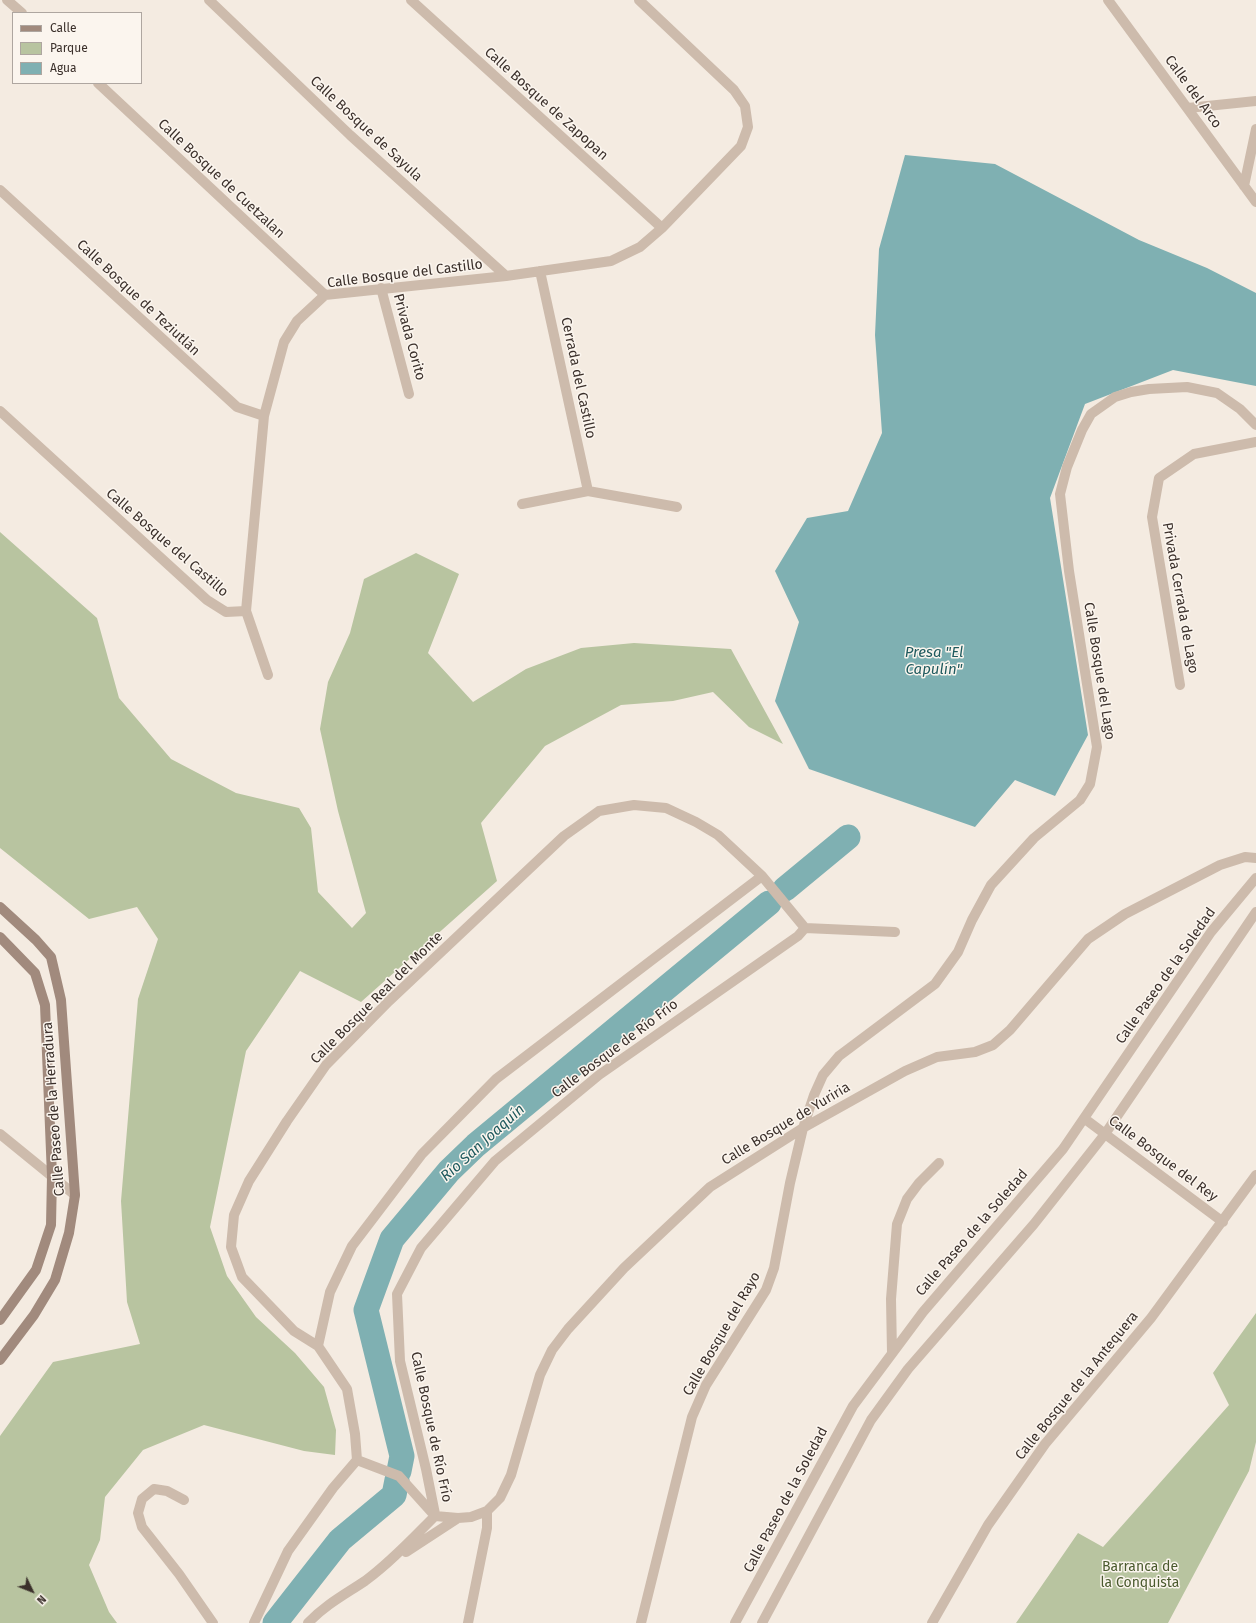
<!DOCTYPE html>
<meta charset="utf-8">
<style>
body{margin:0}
#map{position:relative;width:1256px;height:1623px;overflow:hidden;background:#f4ebe1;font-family:"Fira Sans",sans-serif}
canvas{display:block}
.legend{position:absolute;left:12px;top:12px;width:130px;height:72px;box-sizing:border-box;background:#fbf5ee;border:1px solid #aea6a0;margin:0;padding:5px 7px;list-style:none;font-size:12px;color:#3b302b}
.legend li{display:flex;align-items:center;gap:8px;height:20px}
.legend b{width:20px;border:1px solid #aea6a0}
.north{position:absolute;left:12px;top:1571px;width:40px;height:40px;-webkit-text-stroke:3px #fbf5ee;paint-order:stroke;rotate:133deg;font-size:11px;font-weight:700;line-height:16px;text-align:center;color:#3b302b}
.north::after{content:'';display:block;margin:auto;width:14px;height:18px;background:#3b302b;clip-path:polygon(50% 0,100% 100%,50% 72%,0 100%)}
</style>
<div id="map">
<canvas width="1256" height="1623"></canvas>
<ul class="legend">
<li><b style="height:5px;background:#a18a7d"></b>Calle</li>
<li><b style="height:11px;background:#b8c4a0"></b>Parque</li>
<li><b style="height:11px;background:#7fb0b2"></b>Agua</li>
</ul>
<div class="north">N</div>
</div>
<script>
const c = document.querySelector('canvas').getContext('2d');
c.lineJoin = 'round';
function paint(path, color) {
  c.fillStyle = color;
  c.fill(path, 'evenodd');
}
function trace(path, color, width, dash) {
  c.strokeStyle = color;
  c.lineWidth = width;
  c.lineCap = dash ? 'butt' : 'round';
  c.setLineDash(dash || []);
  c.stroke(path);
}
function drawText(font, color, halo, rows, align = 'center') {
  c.font = font + ' "Fira Sans",sans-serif';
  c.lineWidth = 3;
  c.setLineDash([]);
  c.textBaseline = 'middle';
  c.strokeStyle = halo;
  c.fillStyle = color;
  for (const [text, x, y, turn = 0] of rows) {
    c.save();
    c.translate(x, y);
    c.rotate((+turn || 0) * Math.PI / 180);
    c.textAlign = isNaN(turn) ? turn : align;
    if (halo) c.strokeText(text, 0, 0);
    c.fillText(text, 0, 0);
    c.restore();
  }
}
paint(new Path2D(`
 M0 532 97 618 119 698 171 759 236 793 299 808 311 828 318 892 352 928 366 913 338 811 320 729 328 682 350 633 364 579 416 553 459 574 428 653 473 702 526 669 581 648 634 643 731 649 783 744 749 727 713 692 673 701 621 705 545 746 481 823 497 881 361 1002 300 971 246 1051 210 1227 227 1276 256 1317 295 1353 324 1387 336 1430 335 1455 304 1451 204 1425 143 1450 105 1497 100 1540 89 1565 109 1612 117 1623H0V1436L53 1362 140 1344 127 1302 121 1201 138 999 158 939 137 907 89 919 0 848Z
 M1256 1313V1442L1249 1471 1168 1623H1016L1078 1533 1103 1547 1229 1405 1213 1373Z`), '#b8c4a0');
paint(new Path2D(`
 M905 155 995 164 1139 240 1207 268 1256 293V386L1173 370 1085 404 1050 498 1088 735 1055 796 1015 780 975 827 809 769 775 701 799 622 775 571 807 518 848 511 882 433 875 335 879 249Z`), '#7fb0b2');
trace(new Path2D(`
 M785 889 848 837
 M399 1471 402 1456 366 1310 392 1239 449 1171 476 1145 769 903
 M275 1623 340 1540 394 1495 397 1480`), '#7fb0b2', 25);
trace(new Path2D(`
 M7 0 22 13
 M209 0 350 135 506 276
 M411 0 662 228
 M1108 0 1256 202
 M98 83 325 295
 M1188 108 1256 101
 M1244 186 1256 129
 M0 190 237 407 264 416
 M540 271 588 491
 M381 288 409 394
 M0 411 207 600 226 612 246 611
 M522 504 588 491 677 507
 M268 675 246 611 264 416 284 342 297 321 325 295 506 276 611 261 640 247 662 228 741 146 748 127 745 106 734 90 639 0
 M1180 685 1152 517 1159 478 1194 454 1256 442
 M1085 1119 1223 1222
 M0 1134 75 1195
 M318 1346 330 1292 352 1246 422 1154 496 1079 762 876
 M892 1353 891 1299 897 1224 907 1199 919 1183 939 1163
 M184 1500 167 1491 154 1489 142 1499 138 1513 142 1527 179 1574 213 1623
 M435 1514 426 1469 400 1361 397 1294 421 1248 495 1161 599 1075 798 936 805 928 895 932
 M435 1516 399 1476 357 1460 355 1434 347 1389 318 1346 294 1331 242 1277 231 1247 234 1215 249 1181 287 1121 326 1065 389 1001 564 836 599 811 634 805 666 808 696 822 718 835 762 876 805 928
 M435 1516 458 1518 471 1517 487 1511 500 1498 511 1475 540 1375 552 1350 568 1329 624 1268 710 1187 803 1128 905 1071 937 1057 975 1052 993 1045 1010 1030 1088 939 1125 914 1220 865 1245 857 1256 858
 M406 1552 458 1518
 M254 1623 288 1551 333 1488 357 1460
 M308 1623C325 1605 344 1595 365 1581 391 1562 413 1538 435 1516
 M468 1623 487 1528V1511
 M641 1623 692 1417 706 1385 766 1290 774 1268 790 1183 803 1128 814 1095 823 1075 839 1056 935 984 958 952 972 920 991 885 1034 838 1080 800 1090 784 1097 747 1069 571 1060 494 1067 467 1082 430 1091 414 1115 397 1131 392 1149 389 1187 387 1217 393 1240 409 1256 425
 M735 1623 853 1406 923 1312 1063 1149 1211 932 1256 878
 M762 1623 871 1420 908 1369 1034 1224 1105 1134 1256 912
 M932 1623 988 1525 1045 1444 1151 1318 1256 1175`), '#cdbbac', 10);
trace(new Path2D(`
 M0 907 36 940 51 957 61 1000 75 1195 69 1233 55 1280 34 1315 0 1360
 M0 937 35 973 45 1005 52 1176 51 1225 36 1270 0 1320`), '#a18a7d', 10);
drawText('14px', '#3b302b', '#fbf5ee', [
 ["Calle del Arco",1193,92,54],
 ["Calle Bosque de Zapopan",546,104,42],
 ["Calle Bosque de Sayula",366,129,43],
 ["Calle Bosque de Cuetzalan",221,179,43],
 ["Calle Bosque del Castillo",405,274,-7],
 ["Calle Bosque de Teziutlán",138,298,43],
 ["Privada Corito",409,337,75],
 ["Cerrada del Castillo",578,378,78],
 ["Calle Bosque del Castillo",167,543,41],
 ["Privada Cerrada de Lago",1180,598,80],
 ["Calle Bosque del Lago",1099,671,81],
 ["Calle Paseo de la Soledad",1166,976,-55],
 ["Calle Bosque Real del Monte",377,998,-45],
 ["Calle Bosque de Río Frío",615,1049,-37],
 ["Calle Paseo de la Herradura",54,1109,-94],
 ["Calle Bosque de Yuriria",786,1124,-31],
 ["Calle Bosque del Rey",1163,1159,37],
 ["Calle Paseo de la Soledad",972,1233,-49],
 ["Calle Bosque del Rayo",722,1334,-60],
 ["Calle Bosque de la Antequera",1077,1386,-51],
 ["Calle Bosque de Río Frío",431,1427,78],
 ["Calle Paseo de la Soledad",786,1500,-62]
]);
drawText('14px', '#4a5a2e', '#fbf5ee', [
 ["Barranca de",1140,1567],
 ["la Conquista",1140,1583]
]);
drawText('italic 15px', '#1f5a5e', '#fbf5ee', [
 ["Presa \"El",934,653],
 ["Capulín\"",934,670],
 ["Río San Joaquín",483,1143,-42]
]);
</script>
